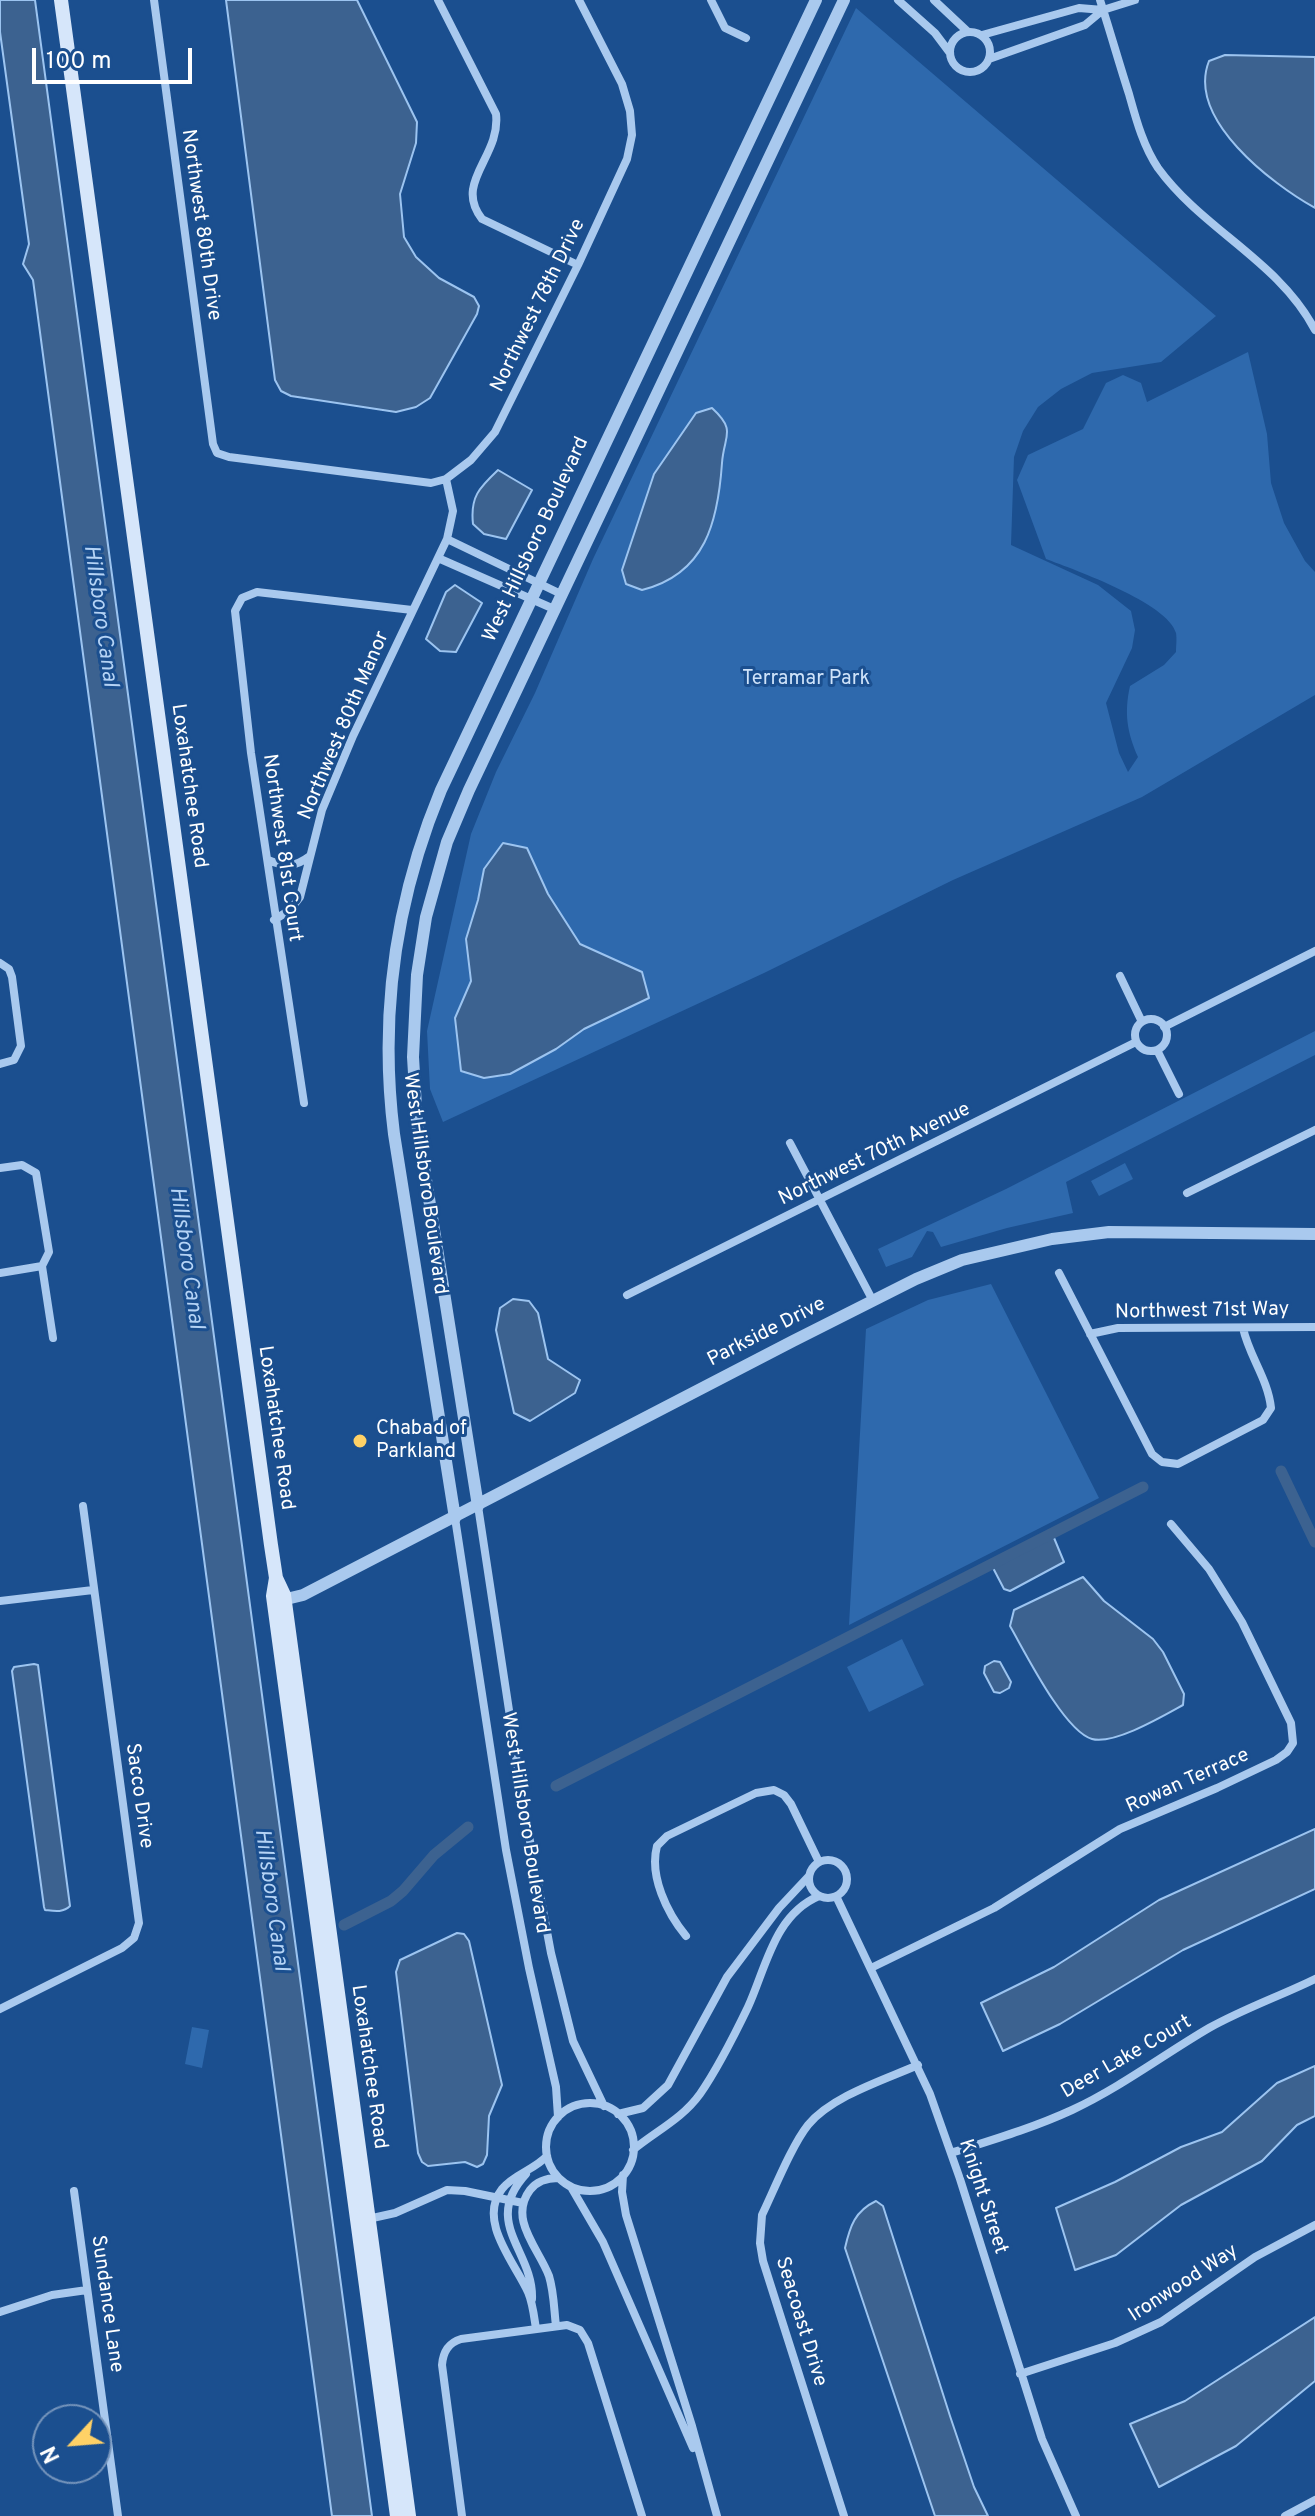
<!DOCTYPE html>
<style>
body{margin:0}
#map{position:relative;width:1315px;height:2516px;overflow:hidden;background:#1b4f8f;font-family:Overpass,sans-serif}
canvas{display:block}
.north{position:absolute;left:32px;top:2404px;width:80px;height:80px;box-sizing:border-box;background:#1b4f8f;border:2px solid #7695bc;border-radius:50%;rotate:244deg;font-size:22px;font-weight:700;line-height:32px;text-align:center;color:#fff}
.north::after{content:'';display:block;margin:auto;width:28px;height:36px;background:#ffd166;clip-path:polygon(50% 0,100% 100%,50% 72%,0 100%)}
.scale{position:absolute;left:32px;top:48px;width:160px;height:36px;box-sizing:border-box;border:4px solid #fff;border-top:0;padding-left:10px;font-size:24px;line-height:28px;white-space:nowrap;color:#fff;-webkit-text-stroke:6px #1b4f8f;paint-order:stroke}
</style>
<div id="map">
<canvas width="1315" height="2516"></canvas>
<div class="north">N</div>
<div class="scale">100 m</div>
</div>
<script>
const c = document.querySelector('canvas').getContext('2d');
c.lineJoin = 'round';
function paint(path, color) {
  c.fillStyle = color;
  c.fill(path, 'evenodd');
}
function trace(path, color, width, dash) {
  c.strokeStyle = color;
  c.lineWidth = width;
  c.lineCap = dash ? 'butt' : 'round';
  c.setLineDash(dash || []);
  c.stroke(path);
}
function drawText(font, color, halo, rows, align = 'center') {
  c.font = font + ' Overpass,sans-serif';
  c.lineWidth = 6;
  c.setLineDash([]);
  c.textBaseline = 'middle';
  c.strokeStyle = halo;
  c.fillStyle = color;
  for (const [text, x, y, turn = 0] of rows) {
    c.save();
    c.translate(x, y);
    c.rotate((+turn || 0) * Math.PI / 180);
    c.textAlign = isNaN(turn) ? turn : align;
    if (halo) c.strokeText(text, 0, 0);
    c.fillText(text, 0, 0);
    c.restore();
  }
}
paint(new Path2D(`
 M856 8 1216 316 1161 362 1092 373 1061 389 1038 407 1023 431 1014 457 1011 545 1098 585 1131 611 1135 630 1132 648 1106 703 1119 753 1128 772 1138 757C1127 732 1124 713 1130 686L1164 665 1176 652C1176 647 1177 639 1176 633 1168 603 1075 570 1046 559L1017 480 1028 455 1083 429 1106 383 1123 375 1141 383 1147 402 1248 352 1267 434 1271 483 1284 523 1305 561 1315 572V695L1142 797 953 880 764 973 443 1122 430 1089 427 1031 471 834 496 772 535 693 593 559Z
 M1315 1031V1055L1066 1182 1073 1213 1007 1228 941 1247 933 1232 927 1231 912 1257 886 1267 878 1249 1006 1189Z
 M1125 1163 1133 1179 1099 1196 1091 1181Z
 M991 1284 1099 1498 849 1625 866 1329 928 1300Z
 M902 1639 924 1685 869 1712 847 1667Z
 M192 2027 209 2030 202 2068 185 2064Z`), '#2e69ad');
const water = new Path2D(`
 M0 0H35L372 2516H332L33 280 23 264 29 244 0 32Z
 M226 0H357L417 122 416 143 400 194 404 237 416 257 439 278 474 297 479 306 477 314 430 398 416 407 396 412 291 396 281 391 275 380Z
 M1225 55 1315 57V208C1272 184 1186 119 1209 61Z
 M712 408C737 431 724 435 722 463 718 521 706 574 642 590L626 584 622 570 654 474 696 413Z
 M498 470 532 490 506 539 484 534 473 524C470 497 479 488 498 470Z
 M455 585 482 603 456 652 440 651 426 639 446 592Z
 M503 843 527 848 548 894 580 944 642 972 649 998 584 1029 556 1049 510 1074 484 1078 461 1071 455 1018 471 981 466 939 478 900 484 869Z
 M513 1299 529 1301 538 1313 548 1359 580 1380 575 1393 530 1421 514 1413 496 1330 500 1308Z
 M1052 1533 1064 1562 1010 1591 1004 1589 991 1564Z
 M1083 1577 1104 1601 1153 1639 1163 1652 1184 1694 1183 1705C1163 1716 1114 1745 1092 1739 1064 1731 1025 1652 1010 1626L1014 1610Z
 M994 1661 1000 1662 1011 1682 1009 1688 1000 1693 994 1692 984 1673 985 1666Z
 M34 1664 38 1665 70 1906C63 1913 54 1911 45 1910L44 1907 12 1671 14 1667Z
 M1315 1829V1889L1183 1950 1060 2024 1003 2051 981 2003 1054 1967 1159 1900Z
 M457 1933 464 1934 469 1941 502 2085 489 2116 487 2155 483 2164 477 2167 465 2162 428 2166 422 2162 418 2153 396 1972 400 1960Z
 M1315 2066V2116L1297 2125 1262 2161 1181 2205 1116 2255 1075 2270 1056 2208 1115 2182 1181 2147 1222 2132 1277 2083Z
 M876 2201 883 2206 950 2416 974 2487 988 2516H935L845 2248C850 2226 855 2211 876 2201Z
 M1315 2317V2381L1236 2446 1159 2487 1130 2424 1185 2401Z`);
paint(water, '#3c6290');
trace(water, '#9cc4f0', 2);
trace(new Path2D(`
 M1281 1471 1315 1542
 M556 1786 1143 1487
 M344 1925 391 1901 403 1891 434 1855 468 1827`), '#3c6290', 11);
trace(new Path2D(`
 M154 0 213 444 217 453 229 457 431 483 446 479 471 460 495 432 578 265 627 159 632 135 630 111 622 84 579 0
 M438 0 496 114C501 157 453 182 482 219L578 265
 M711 0 725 28 746 38
 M898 0 935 33 950 53
 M934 0 967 31
 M1100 0C1110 31 1119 63 1129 94 1136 119 1143 146 1158 168 1203 230 1279 261 1315 330
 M950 52a20 20 0 1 1 40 0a20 20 0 1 1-40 0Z
 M982 35 1079 8 1103 10 1135 0
 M989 59 1085 25 1103 10
 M447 539 561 594
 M438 558 554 609
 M268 860C285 867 294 868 310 856
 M274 920 290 910 300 897 322 810 353 736 447 539 453 511 446 479
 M0 963 9 969 12 977 21 1046 14 1060 0 1064
 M1120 976 1142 1022
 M1135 1035a16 16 0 1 1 32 0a16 16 0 1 1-32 0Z
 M1164 1027 1315 951
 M1157 1050 1179 1094
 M304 1103 251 753 235 611 242 598 257 592 412 610
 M790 1143 873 1301
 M0 1168 22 1165 36 1173 49 1252 42 1266 0 1273
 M1187 1193 1315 1130
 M42 1266 53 1338
 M1059 1273 1152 1454 1162 1462 1178 1464 1263 1420 1271 1408C1268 1379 1249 1356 1243 1328
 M627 1295 1136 1042
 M1090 1334 1118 1328 1315 1327
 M478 1506 524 1809 551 1953 573 2041 604 2106
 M455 1518 506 1850 529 1968 556 2087 558 2117
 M0 1601 93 1590
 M809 1879a19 19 0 1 1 38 0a19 19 0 1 1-38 0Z
 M836 1896 930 2094 960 2179 1042 2439 1076 2516
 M686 1936C667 1913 649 1876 657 1846L667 1836 756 1793 774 1790 784 1795 791 1804 819 1862
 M871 1968 994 1908 1120 1829 1217 1788 1276 1760 1287 1752 1293 1743 1291 1723 1242 1622 1209 1569 1171 1524
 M0 2009 122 1948 134 1938 139 1923 83 1506
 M546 2147a44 44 0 1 1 88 0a44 44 0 1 1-88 0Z
 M618 2114 643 2108 668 2085 727 1977 779 1908 809 1876
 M633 2150C656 2131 682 2119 700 2094 718 2068 734 2036 748 2007 766 1968 774 1915 819 1896
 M951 2153C992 2140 1033 2128 1072 2110 1121 2087 1163 2055 1209 2028 1243 2009 1280 1996 1315 1979
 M526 2174C481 2223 534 2251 532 2299
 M623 2175 622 2192 626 2215 692 2426 717 2516
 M571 2187 603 2242 693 2448
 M74 2191 118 2516
 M368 2219 395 2213 447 2190 465 2191 523 2203
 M0 2312 52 2295 87 2290
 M556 2326C554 2310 554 2292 549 2276 539 2249 508 2219 530 2190 537 2181 547 2178 558 2178
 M536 2329C534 2316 533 2304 528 2292 515 2263 477 2221 502 2189 514 2174 534 2170 547 2156
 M1020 2374 1115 2343 1161 2322 1255 2257 1315 2225
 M462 2516 442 2365C443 2352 448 2343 461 2339L567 2325 580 2330 588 2343 642 2516
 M844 2516 763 2261 760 2243 762 2215C774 2190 792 2145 808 2125 832 2096 884 2080 918 2065
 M1285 2516 1315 2500`), '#a9c9ee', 8);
trace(new Path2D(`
 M478 1506 417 1123 413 1057 417 975 426 917 447 842 469 790 844 0
 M455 1518 394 1134C379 1015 395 901 441 790L816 0
 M278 1601 303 1595 793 1341 916 1279 962 1260 1052 1239 1109 1232 1315 1234`), '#a9c9ee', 12);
trace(new Path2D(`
 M61 0 271 1545 276 1578 284 1595 409 2516
 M276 1578 273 1596 397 2516`), '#d6e6fa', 14);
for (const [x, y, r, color] of [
 [360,1441,8,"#ffd166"]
]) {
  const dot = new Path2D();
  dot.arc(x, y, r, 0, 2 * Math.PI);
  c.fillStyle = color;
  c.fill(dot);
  trace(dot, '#1b4f8f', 3);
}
drawText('20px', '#fff', '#1b4f8f', [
 ["Northwest 80th Drive",200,225,82],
 ["Northwest 78th Drive",539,306,-64],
 ["West Hillsboro Boulevard",537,540,-65],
 ["Northwest 80th Manor",345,726,-67],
 ["Loxahatchee Road",188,786,82],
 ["Northwest 81st Court",281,848,82],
 ["Northwest 70th Avenue",875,1155,-26],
 ["West Hillsboro Boulevard",424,1184,82],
 ["Northwest 71st Way",1202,1312,-1],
 ["Parkside Drive",767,1333,-27],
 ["Loxahatchee Road",275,1428,82],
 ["Rowan Terrace",1188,1782,-24],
 ["Sacco Drive",138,1796,82],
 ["West Hillsboro Boulevard",524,1823,81],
 ["Deer Lake Court",1127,2058,-30],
 ["Loxahatchee Road",368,2067,82],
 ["Knight Street",982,2197,72],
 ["Ironwood Way",1184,2284,-33],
 ["Sundance Lane",106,2304,82],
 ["Seacoast Drive",800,2322,73]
]);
drawText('20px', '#cfe3fa', '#1b4f8f', [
 ["Terramar Park",806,680]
]);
drawText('20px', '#fff', '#1b4f8f', [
 ["Chabad of",376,1430],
 ["Parkland",376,1453]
], 'left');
drawText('italic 22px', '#b5d3f5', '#1b4f8f', [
 ["Hillsboro Canal",99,616,82],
 ["Hillsboro Canal",185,1258,82],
 ["Hillsboro Canal",270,1900,82]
]);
</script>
